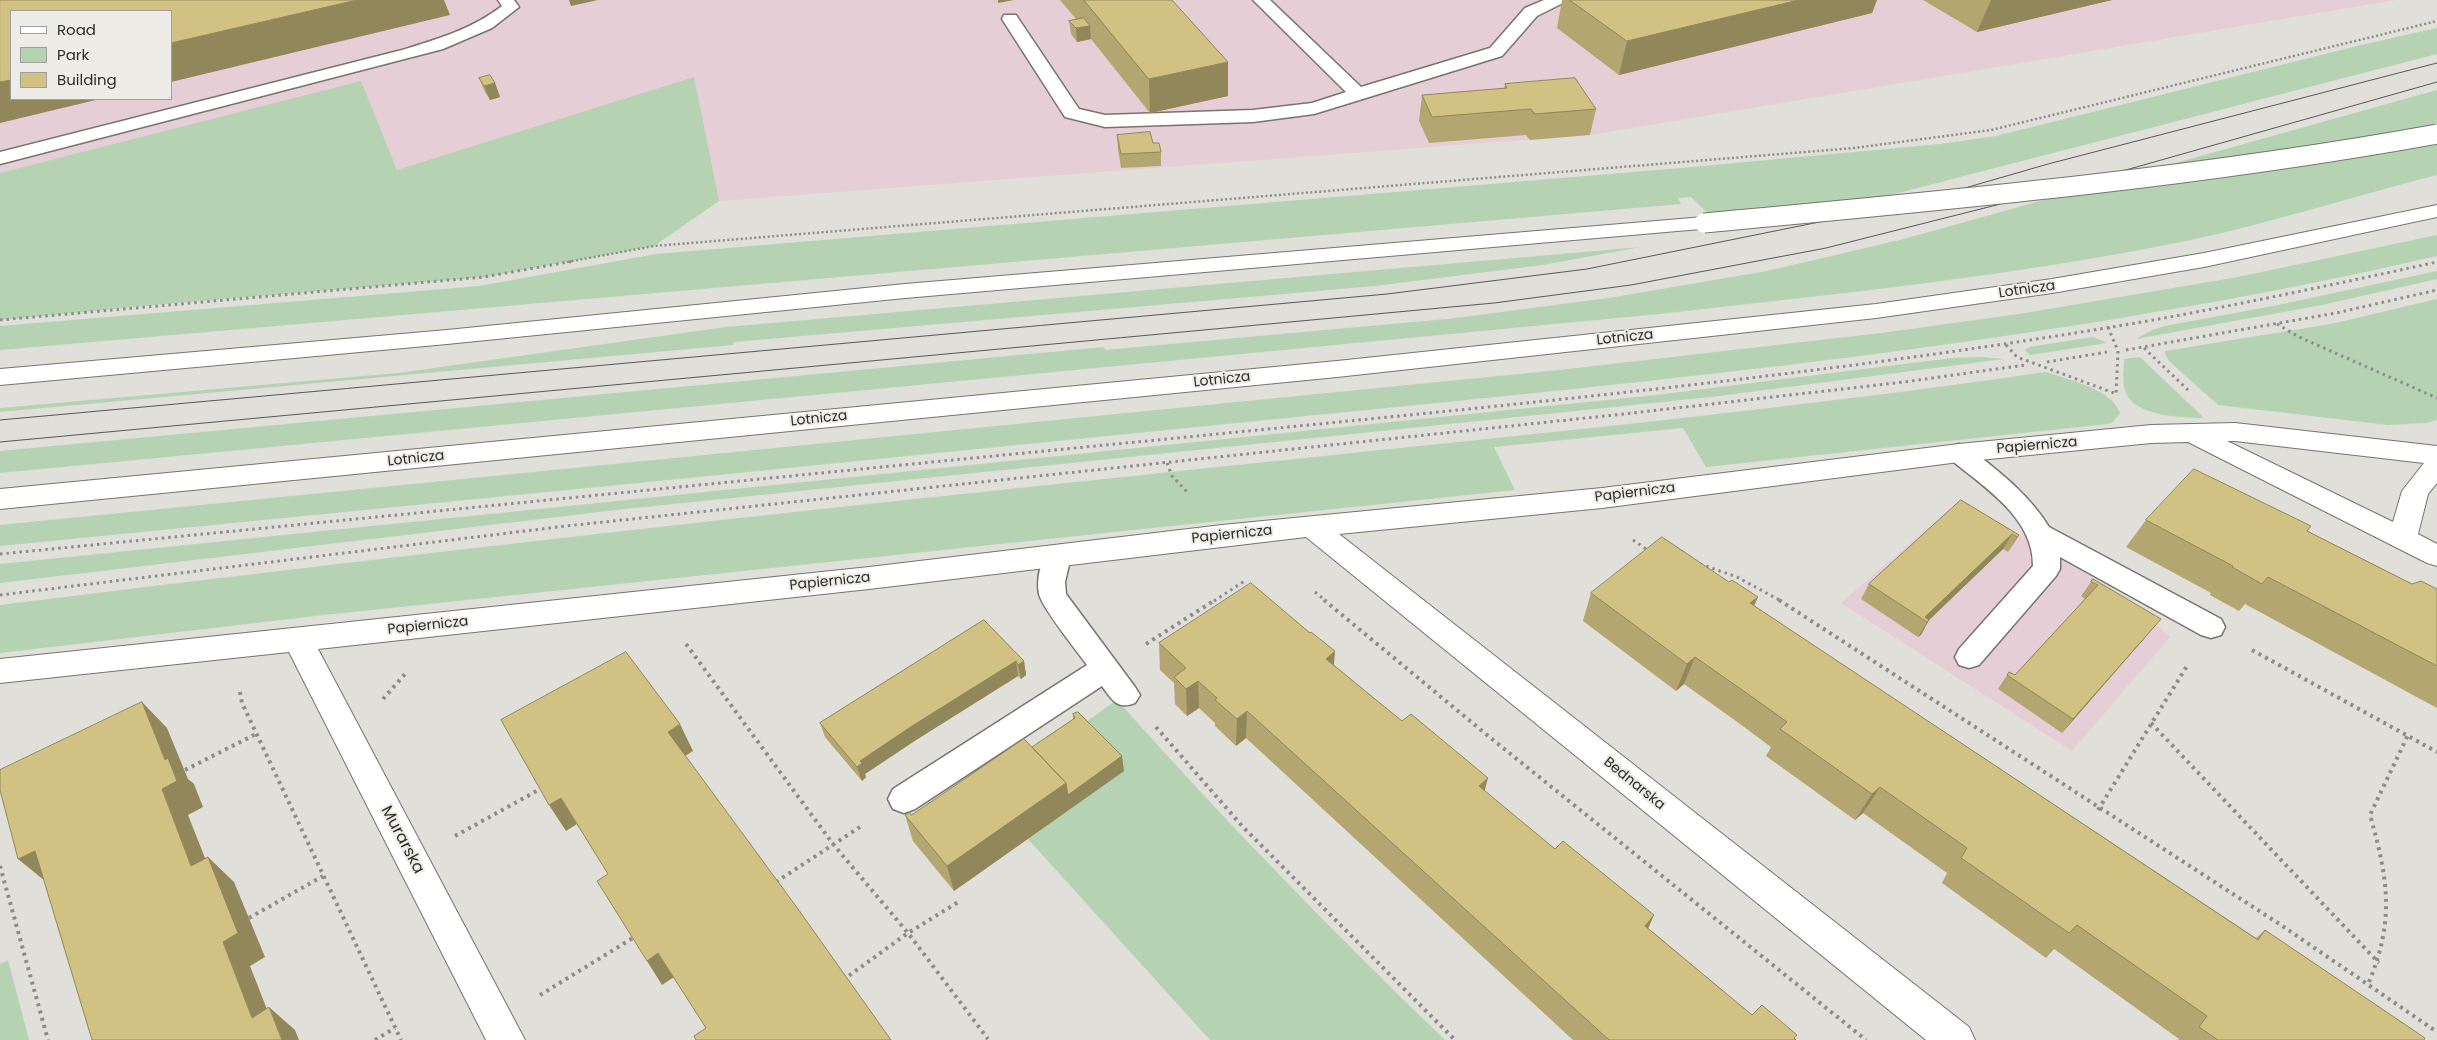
<!DOCTYPE html>
<style>
body{margin:0}
#map{position:relative;width:2437px;height:1040px;overflow:hidden;background:#e0dfd9;font-family:Poppins,sans-serif}
canvas{display:block}
.legend{position:absolute;left:10px;top:10px;width:162px;height:90px;box-sizing:border-box;background:#eeece6;border:1px solid #a19f9b;margin:0;padding:6px 9px;list-style:none;font-size:15px;color:#2d2c2a}
.legend li{display:flex;align-items:center;gap:10px;height:25px}
.legend b{width:25px;border:1px solid #a19f9b}
</style>
<div id="map">
<canvas width="2437" height="1040"></canvas>
<ul class="legend">
<li><b style="height:6px;background:#fff"></b>Road</li>
<li><b style="height:14px;background:#b5d3b2"></b>Park</li>
<li><b style="height:14px;background:#d1c182"></b>Building</li>
</ul>
</div>
<script>
const c = document.querySelector('canvas').getContext('2d');
c.lineJoin = 'round';
function paint(path, color) {
  c.fillStyle = color;
  c.fill(path, 'evenodd');
}
function trace(path, color, width, dash) {
  c.strokeStyle = color;
  c.lineWidth = width;
  c.lineCap = dash ? 'butt' : 'round';
  c.setLineDash(dash || []);
  c.stroke(path);
}
function drawText(font, color, halo, rows, align = 'center') {
  c.font = font + ' Poppins,sans-serif';
  c.lineWidth = 4;
  c.setLineDash([]);
  c.textBaseline = 'middle';
  c.strokeStyle = halo;
  c.fillStyle = color;
  for (const [text, x, y, turn = 0] of rows) {
    c.save();
    c.translate(x, y);
    c.rotate((+turn || 0) * Math.PI / 180);
    c.textAlign = isNaN(turn) ? turn : align;
    if (halo) c.strokeText(text, 0, 0);
    c.fillText(text, 0, 0);
    c.restore();
  }
}
paint(new Path2D(`
 M0 0H2396L1590 135 719 201 195 233 0 253ZM11 11H171V99H11Z
 M1951 508 2002 524 2131 600 2170 637 2072 751 1841 603Z`), '#e6ced7');
paint(new Path2D(`
 M2437 28V54L1898 193 1724 229 1691 197 1678 198 1681 204 0 350V326L479 286 656 254 1681 168 1940 144 1996 136 2357 46Z
 M694 77 719 201 654 246 484 277 153 305 0 320V173L361 81 397 170Z
 M2437 90V175C2355 196 2274 222 2191 240 2016 276 1837 294 1659 314L0 473V451L1104 347 1105 350 1447 319 1609 298 1767 271 1904 239Z
 M2437 235V256C2056 344 1666 380 1277 419 851 462 426 504 0 546V525L1559 370 1881 333 2019 314 2238 277Z
 M1641 247 1543 265 1375 286 734 342 733 345 0 412V408L398 373 726 327Z
 M2437 271V279L2322 305 2136 339 2152 330 2165 326 2278 305Z
 M2437 299V420L2426 423 2388 425 2218 405 2169 361 2165 354V351L2331 324Z
 M2093 337 2107 343 2030 355 2025 350 2029 347Z
 M1982 357 2004 359 1711 397 625 509 0 583V564L1656 395 1952 358Z
 M2140 357 2204 418C2183 418 2138 416 2127 395 2121 385 2124 370 2124 359Z
 M2046 372C2068 380 2111 388 2120 413L2112 423 2107 424 1706 467 1683 428 1494 447 1515 490 324 615 0 653V605C383 557 767 514 1152 474 1450 442 1749 415 2046 372Z
 M1117 700C1222 818 1331 930 1445 1040H1210L1027 838 1080 726Z
 M8 960 29 1040H0V964Z`), '#b5d3b2');
const service = new Path2D(`
 M498 0H514L519 7 492 28 443 49 0 164V152L402 50C438 39 472 29 502 6Z
 M1253 0H1270L1361 87 1490 48 1525 8 1544 0H1565L1563 3 1537 16 1502 56 1314 114 1253 122 1105 127 1065 117 1002 19 1004 15H1016L1079 109 1105 115 1253 110 1312 103 1346 92Z
 M1959 444 1968 447C1998 471 2029 494 2049 527L2221 619 2225 627 2221 635 2211 638 2201 635 2060 557V569L2056 576 1979 665 1969 668 1959 665 1955 657 1959 649 2033 566C2034 518 1984 487 1950 459L1947 453 1950 447Z
 M1058 546 1068 549 1071 556 1065 582 1066 594 1135 687 1140 695 1135 703C1117 710 1112 700 1102 686L915 809 904 813 893 809 888 799 893 789 1087 665C1077 651 1042 608 1039 594 1036 579 1041 562 1048 549Z`);
const minor = new Path2D(`
 M2235 423 2437 446V483L2428 494 2418 534 2437 544V566L2427 563 2188 442 2151 443 1959 462 1602 508 1339 534 1969 1027 1975 1040H1926L1306 537 869 589 318 649 525 1040H486L289 652 0 683V659L869 567 1222 525 1602 488 1959 444 2151 425ZM2227 441H2235L2424 463 2402 491 2393 522Z`);
const primary = new Path2D(`
 M2437 205V217L2204 267 2052 293 1876 318 1337 377 0 509V489L1337 361 1876 304 2052 279 2204 253Z
 M1704 217 1712 218 1715 223 1712 228 905 298 447 344 0 385V369L447 330 905 284Z`);
trace(service, '#75746e', 3);
trace(minor, '#75746e', 2);
trace(primary, '#75746e', 2);
trace(new Path2D(`
 M567 262 654 246 1854 148 1991 130 2437 21`), '#8d8c88', 2.5, [2, 2.5]);
trace(new Path2D(`
 M0 320 484 277 574 261
 M2277 324 2299 337 2437 398
 M2108 327 2118 351 2116 394
 M2006 345 2017 357 2114 393
 M2144 348 2188 390
 M2126 350 2336 313 2437 290
 M2047 362 2107 352
 M1167 463 1172 476 1189 494
 M1633 540 1649 551
 M0 554C389 516 778 477 1167 439 1498 406 1831 376 2159 319 2252 302 2345 282 2437 262
 M1700 564 1737 577 1781 601
 M1315 592 1326 601
 M0 595 566 526 1624 414 1904 382 2025 365
 M1214 601 1246 580`), '#8d8c88', 3, [2.5, 4]);
trace(new Path2D(`
 M1324 600 1487 735 1866 1040
 M1779 600 2284 927 2437 1032
 M686 644 833 844 908 933 988 1039
 M1146 644 1215 600
 M2252 650 2437 752
 M240 692 242 703 401 1040
 M383 699 405 674
 M2151 723 2379 963
 M1156 727 1242 826 1455 1040
 M185 770 256 734
 M2098 810 2187 666
 M455 836 542 788
 M0 866 48 1040
 M776 882 863 825
 M249 918 323 876
 M843 980 908 933 960 901
 M2369 982C2395 919 2388 879 2370 815L2408 735
 M540 995 633 938
 M375 1040 395 1028`), '#8d8c88', 4, [3, 4.5]);
paint(service, '#fff');
paint(minor, '#fff');
paint(primary, '#fff');
trace(new Path2D(`
 M0 420 1387 294 1587 269 1849 216 1951 192 2048 164 2437 63
 M0 442 1494 303 1631 285 1826 248 2048 192 2437 82`), '#595855', 1);
const primaryBridge = new Path2D(`
 M1704 223C1949 200 2194 178 2437 134`);
trace(primaryBridge, '#75746e', 21, []);
trace(primaryBridge, '#fff', 19);
paint(new Path2D(`
 M1060 0H1172L1228 96 1150 113 1091 39 1077 42 1071 34 1069 21 1076 19Z
 M1562 0H1877L1872 13 1619 75 1557 28Z
 M1923 0H2112L1977 32Z
 M479 78 495 83 500 97 490 100 485 92Z
 M1505 84 1596 109 1590 135 1530 140 1526 135 1429 143 1419 121 1422 95 1504 89Z
 M1117 135 1161 152V166L1121 168 1118 149Z
 M1961 500 2019 535 2008 552 2003 549 1929 620 1921 635 1918 637 1861 599 1869 584Z
 M2146 520 2307 531 2412 584 2437 589V708L2245 604 2239 611 2210 595 2211 593 2126 547Z
 M1729 582 1754 606 2256 938 2265 930 2424 1040H2178L2179 1039 2054 949 2046 958 1942 883 1947 873 1863 813 1855 820 1766 756 1771 747 1736 721 1684 684 1676 691 1583 621 1591 593Z
 M2091 582 2161 619 2149 633 2062 733 1998 689 2009 672 2015 675 2085 599 2081 596Z
 M984 620 1024 661 1026 675 1021 679 1018 676 916 740 865 774 866 777 862 781 825 737 820 723Z
 M1159 643 1334 665 1752 1015 1796 1040H1573L1246 738 1236 746 1215 726V723L1199 708 1187 716 1175 704 1174 683 1160 670Z
 M1073 714 1124 771 954 891 913 841 905 815H911L1032 747 1073 719Z`), '#b4a670');
paint(new Path2D(`
 M357 0H444L450 15 171 82V43Z
 M569 0H598L571 6Z
 M998 0H1014L998 3Z
 M1799 0H1877L1872 13 1619 75 1627 41Z
 M1991 0H2112L1977 32Z
 M1090 26 1091 39 1077 42 1076 28Z
 M1228 62V96L1150 113 1149 79Z
 M11 80V99H100L0 123V82Z
 M495 83 500 97 490 100 484 86Z
 M2012 534 2003 549 1927 622 1925 617Z
 M2019 535 2010 549 2008 552 2017 537Z
 M1758 597 1746 624 1750 603Z
 M2161 619 2149 633 2062 733 2073 719Z
 M1929 620 1921 635 1918 637 1927 622Z
 M1335 651 1333 678 1326 659Z
 M1695 657 1684 684 1676 691 1687 664Z
 M1016 661 1018 676 916 740 865 774 866 777 862 781 857 767 860 761 912 726Z
 M1024 661 1026 675 1021 679 1018 665Z
 M1198 681 1199 708 1187 716 1186 689Z
 M142 702 167 728 188 779 194 784 203 807 188 815 218 891 191 866 162 789 165 760Z
 M1247 711 1246 738 1236 746 1237 719Z
 M680 724 693 751 682 758 668 732Z
 M1122 756 1124 771 954 891 947 866 1066 783Z
 M1488 778 1481 804 1479 786Z
 M1880 787 1863 813 1855 820 1872 794Z
 M561 798 577 824 566 831 549 805Z
 M35 851 50 885 18 859Z
 M208 857 234 882 265 957 250 966 279 1040 252 1018 223 942Z
 M1654 915 1643 940 1645 926Z
 M658 953 674 977 662 985 647 961Z
 M269 1007 295 1030 299 1040H282Z`), '#92875b');
const building = new Path2D(`
 M0 0H357L171 43V11H11V80L0 82Z
 M1084 0H1172L1228 62 1149 79Z
 M1570 0H1799L1627 41Z
 M1084 18 1090 26 1076 28 1069 21Z
 M490 75 495 83 484 86 479 78Z
 M1575 78 1596 109 1535 114 1531 109 1432 117 1422 95 1507 88 1505 84Z
 M1150 132 1153 143H1159L1161 152 1121 154 1117 135Z
 M2194 469 2311 526 2307 531 2412 584 2421 581 2437 589V666L2268 577 2262 584 2232 567 2233 566 2146 520Z
 M1961 500 2019 535 2017 537 2012 534 1925 617 1929 620 1927 622 1869 584Z
 M1662 537 1729 582 1732 580 1758 597 1750 603 2258 940 2265 930 2425 1038 2424 1040H2218L2199 1027 2207 1016 2077 925 2069 933 1961 858 1967 848 1880 787 1872 794 1780 729 1787 722 1748 694 1695 657 1687 664 1591 593Z
 M2093 579 2161 619 2073 719 2007 675 2009 672 2015 675 2098 585 2091 582Z
 M1251 583 1310 633 1311 632 1335 651 1326 659 1402 721 1411 714 1488 778 1479 786 1555 849 1563 841 1654 915 1645 926 1752 1015 1762 1005 1797 1035 1794 1038 1796 1040H1609L1247 711 1237 719 1215 700 1217 698 1198 681 1186 689 1174 677 1186 668 1159 643Z
 M984 620 1024 661 1018 665 1016 661 912 726 860 761 862 763 857 767 820 723Z
 M626 652 680 724 668 732 798 909 891 1040H696L694 1036 706 1028 658 953 647 961 597 881 608 874 561 798 549 805 501 720Z
 M142 702 165 760 168 758 177 781 162 789 191 866 208 857 238 933 223 942 252 1018 269 1007 282 1040H92L35 851 18 859 0 790V770Z
 M1078 712 1122 756 1068 795 1066 783 1032 747 1075 718 1073 714Z
 M1024 739 1066 783 947 866 905 815 910 812 911 815Z`);
paint(building, '#d1c182');
trace(building, '#92875b', 1);
drawText('14px', '#2d2c2a', '#eeece6', [
 ["Lotnicza",2027,290,-8],
 ["Lotnicza",1625,338,-6],
 ["Lotnicza",1222,380,-6],
 ["Lotnicza",819,419,-6],
 ["Papiernicza",2037,446,-5],
 ["Lotnicza",416,459,-6],
 ["Papiernicza",1635,493,-7],
 ["Papiernicza",1232,535,-6],
 ["Papiernicza",830,582,-6],
 ["Papiernicza",428,626,-6],
 ["Bednarska",1634,784,39]
]);
drawText('16px', '#2d2c2a', '#eeece6', [
 ["Murarska",402,840,62]
]);
</script>
